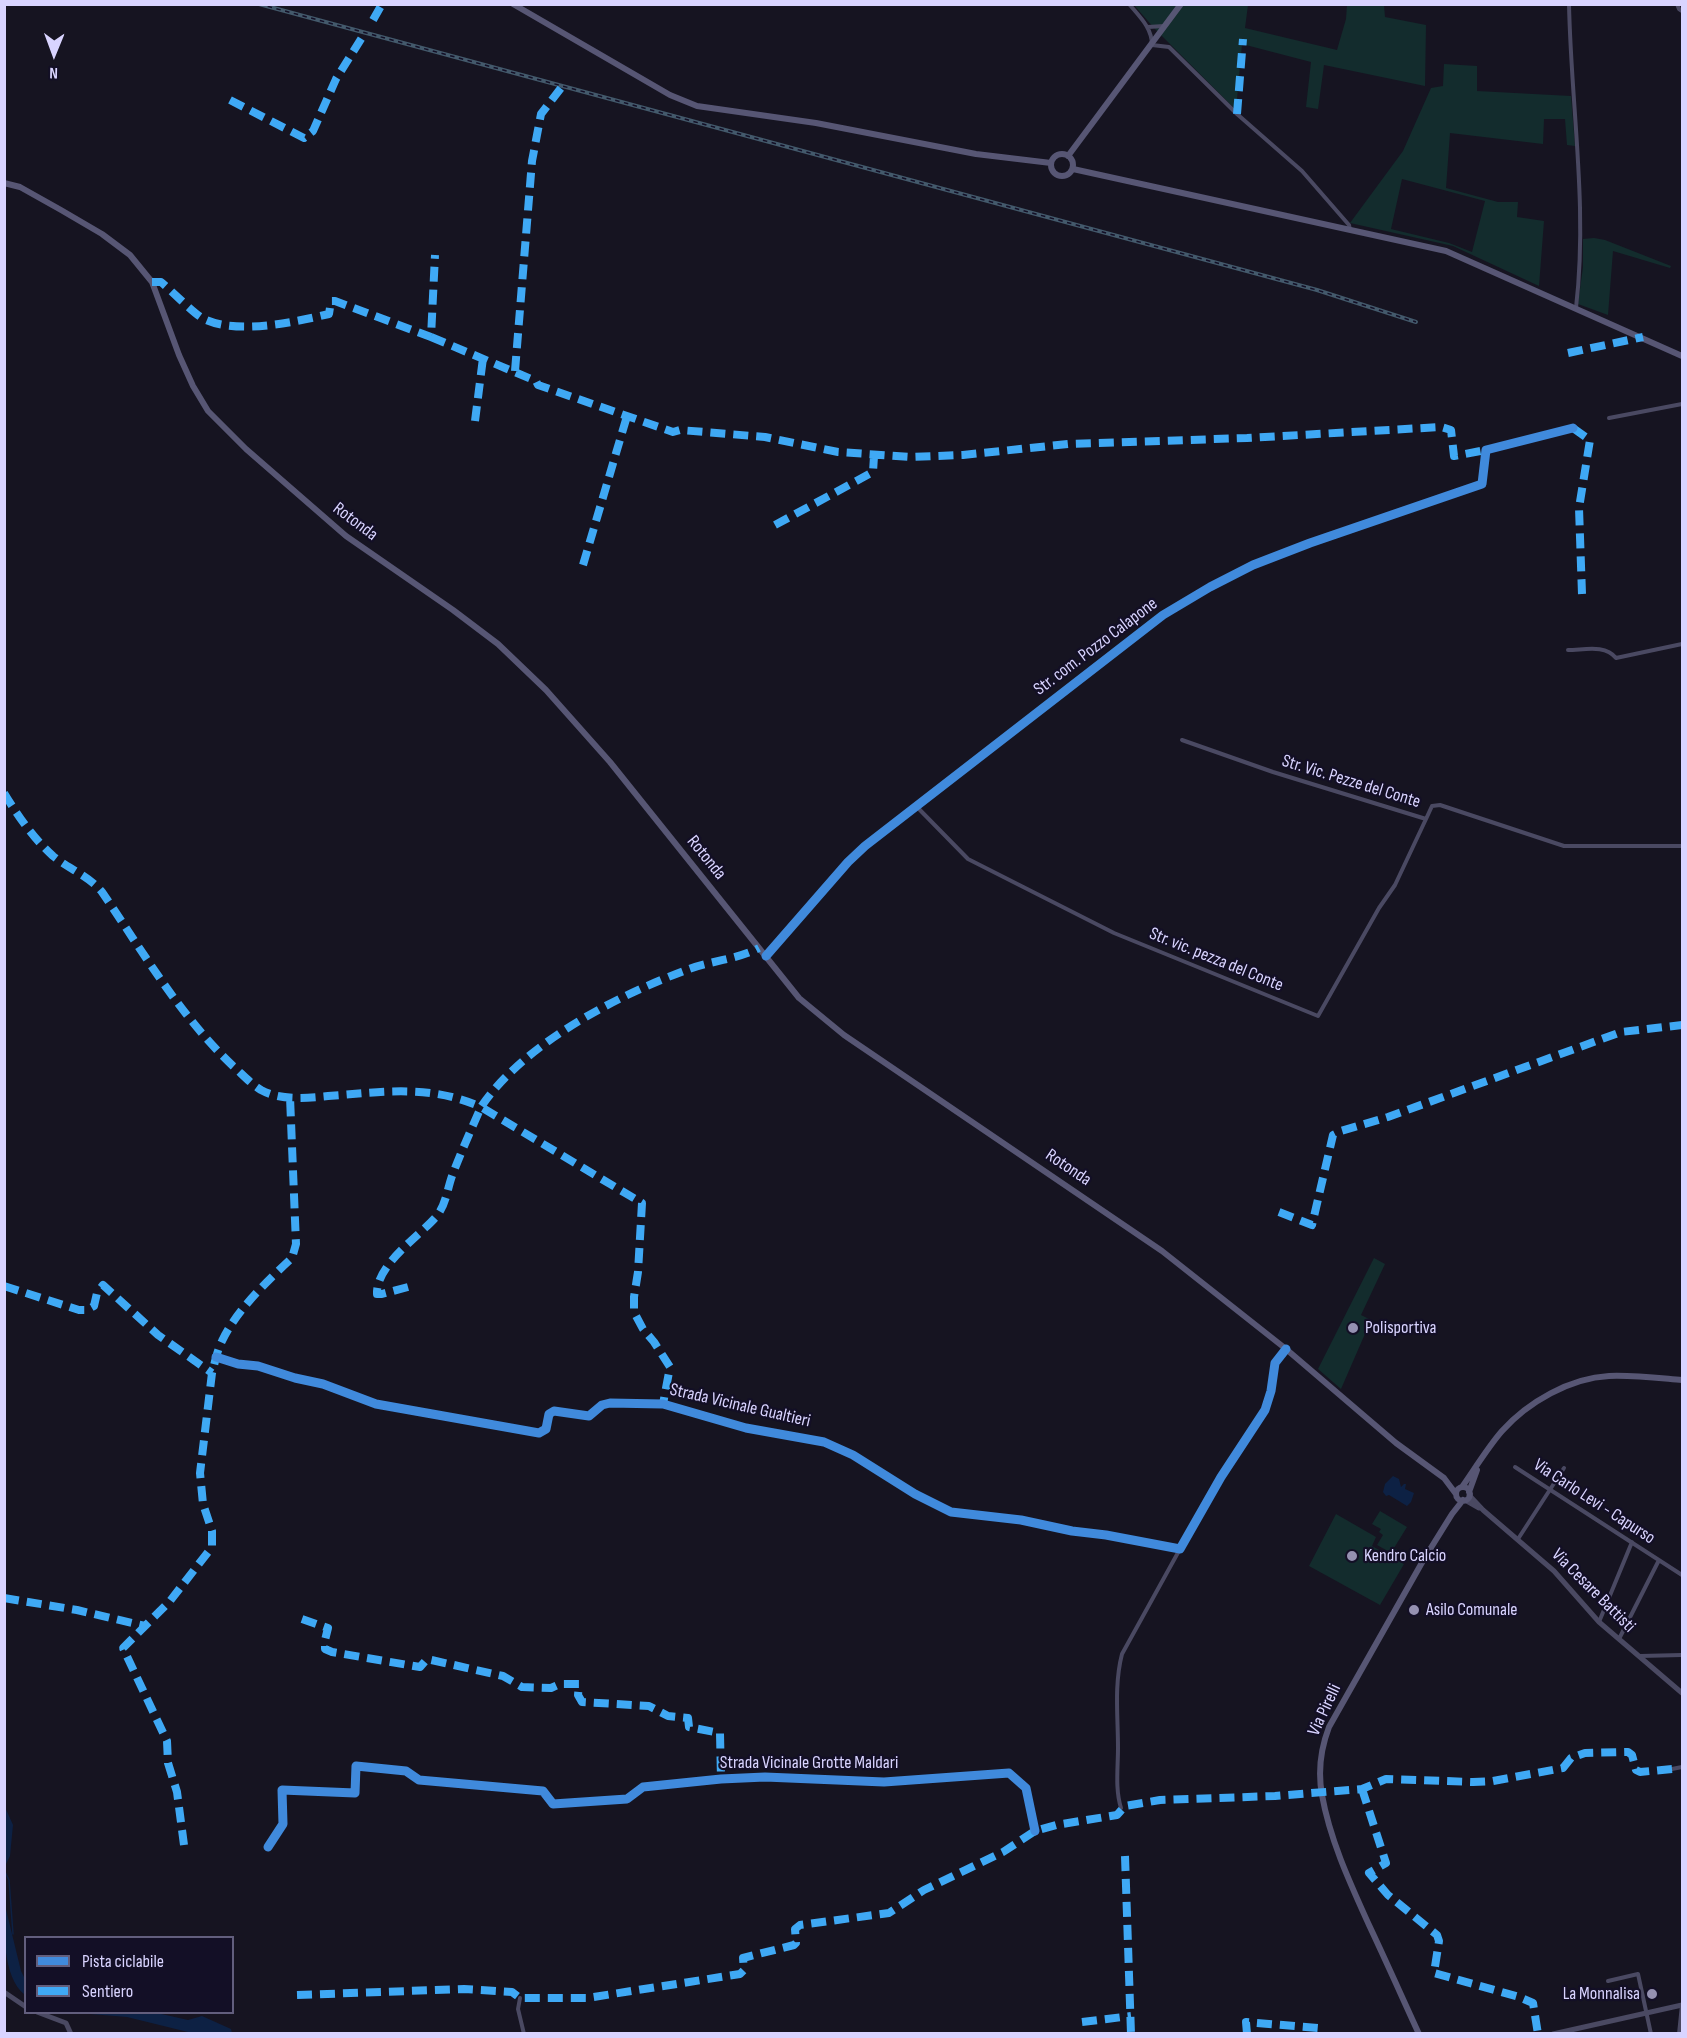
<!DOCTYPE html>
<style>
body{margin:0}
#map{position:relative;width:1687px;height:2038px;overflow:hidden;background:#161421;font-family:"Sofia Sans Condensed",sans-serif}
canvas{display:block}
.frame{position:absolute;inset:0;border:6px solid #d9d4ff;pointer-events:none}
.legend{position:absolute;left:24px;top:1936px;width:210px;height:78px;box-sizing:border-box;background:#130f26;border:2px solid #625e7d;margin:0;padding:8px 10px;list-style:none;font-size:18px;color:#d9d4ff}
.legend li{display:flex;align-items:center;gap:12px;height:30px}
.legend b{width:30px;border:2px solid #625e7d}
.north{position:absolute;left:24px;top:24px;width:60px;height:60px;-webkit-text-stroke:4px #130f26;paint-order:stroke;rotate:181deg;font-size:16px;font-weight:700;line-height:24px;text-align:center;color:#d9d4ff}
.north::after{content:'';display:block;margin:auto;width:21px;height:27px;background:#d9d4ff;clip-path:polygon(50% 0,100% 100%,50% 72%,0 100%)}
</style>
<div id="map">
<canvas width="1687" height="2038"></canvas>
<div class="frame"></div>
<ul class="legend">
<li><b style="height:8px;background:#408adc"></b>Pista ciclabile</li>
<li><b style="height:8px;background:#3fa9f5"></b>Sentiero</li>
</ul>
<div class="north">N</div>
</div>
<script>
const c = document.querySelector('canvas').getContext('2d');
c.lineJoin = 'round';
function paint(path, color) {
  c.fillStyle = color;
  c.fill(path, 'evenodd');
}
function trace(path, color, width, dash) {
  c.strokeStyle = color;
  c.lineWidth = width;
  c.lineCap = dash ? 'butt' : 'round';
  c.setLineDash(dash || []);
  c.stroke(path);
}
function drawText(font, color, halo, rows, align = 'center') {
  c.font = font + ' "Sofia Sans Condensed",sans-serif';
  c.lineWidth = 4.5;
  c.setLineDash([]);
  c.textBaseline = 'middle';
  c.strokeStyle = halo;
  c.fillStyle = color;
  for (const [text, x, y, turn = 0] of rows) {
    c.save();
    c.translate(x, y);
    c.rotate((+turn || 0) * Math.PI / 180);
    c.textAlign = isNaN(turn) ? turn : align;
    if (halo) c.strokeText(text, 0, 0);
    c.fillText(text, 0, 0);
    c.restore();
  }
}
paint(new Path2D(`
 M1134 5H1248L1245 28 1337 50 1346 19 1347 5H1384L1385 17 1426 25 1425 86 1324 65 1318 109 1306 107 1311 62 1242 44 1236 110 1154 28Z
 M1444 64 1477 66V91L1571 96 1575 146 1567 145 1565 119H1544L1543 144 1450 133 1446 188 1498 202H1518L1517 217 1544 221 1539 286 1453 246 1350 223 1403 151 1431 88 1443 86ZM1402 179 1485 201 1472 252 1449 243 1391 229Z
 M1594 238 1605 240 1671 266 1670 268 1613 251 1608 315 1578 304 1583 267V239Z
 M1374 1258 1385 1264 1361 1315 1371 1320 1341 1389 1318 1369Z
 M1380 1511 1407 1527 1394 1548 1407 1555 1404 1560 1377 1545 1383 1535 1379 1532 1381 1529 1372 1524Z
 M1336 1514 1376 1537 1372 1546 1404 1564 1380 1605 1309 1566Z`), '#132c2d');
paint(new Path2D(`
 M1393 1476 1399 1479 1401 1487 1404 1484H1406L1405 1489 1414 1493 1411 1502 1407 1506 1389 1495 1386 1496 1383 1492 1385 1484Z
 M5 1807 13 1825 10 1856 5 1866Z
 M4 1901 21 1971 25 1979V1995C2 1977 4 1928 4 1901Z
 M78 2013H157L188 2020 202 2016 231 2029 232 2033H192L127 2017Z`), '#0d2144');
trace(new Path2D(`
 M4 1870 9 1880 13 1934`), '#0d2144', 1.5);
trace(new Path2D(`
 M1129 4C1140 17 1152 28 1152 45L1169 47 1237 114 1302 171 1349 225 1350 230
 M1569 4C1571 106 1588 206 1576 308
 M1677 4 1679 9 1682 11
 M1148 27 1164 26
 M1609 418 1682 404
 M1568 650C1584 650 1605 644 1616 658L1682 644
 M1182 740 1273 772 1426 819 1432 806 1440 805 1564 846H1682
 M917 807 968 859 1114 933 1318 1016 1379 908 1395 885 1426 819
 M766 956 848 862 865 846 1163 615 1210 587 1253 565 1310 543 1482 484 1486 450 1573 428
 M216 1357 238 1364 258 1366 295 1378 323 1384 376 1404 539 1433 546 1429 549 1414 554 1411 589 1416 602 1405 610 1403 663 1404 746 1428 824 1442 853 1455 915 1494 951 1512 1021 1520 1072 1531 1106 1535 1180 1549 1221 1477 1265 1410 1271 1391 1275 1363 1286 1349
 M1515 1467 1682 1575
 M1518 1539 1564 1468
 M1599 1622 1632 1542
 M1619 1639 1659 1560
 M1640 1656 1682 1655
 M1672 1769 1682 1767
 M1121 1808C1115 1789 1118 1768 1118 1748 1118 1716 1114 1685 1122 1654L1180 1549
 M268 1847 283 1824 282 1790 355 1793 356 1766 406 1771 419 1780 543 1791 553 1804 627 1799 643 1787 721 1779 765 1777 884 1782 1009 1773 1026 1788 1035 1831
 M1608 1981 1638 1974 1651 2034
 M520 1998 518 2009 524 2034
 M1679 2034 1682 2005`), '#4a4962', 4);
trace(new Path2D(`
 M1469 1495 1483 1510 1554 1571 1599 1622 1682 1693
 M1465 1500 1479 1508
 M4 1992 26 2007
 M37 2012 66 2023 71 2034
 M1553 2034 1682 2005`), '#4a4962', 5);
trace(new Path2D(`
 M513 4 670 95 697 106 816 123 976 154 1051 163
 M1051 165a11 11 0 1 1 22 0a11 11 0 1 1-22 0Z
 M1068 156 1181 4
 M1073 169 1446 251 1682 356
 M4 183 20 187 61 210 102 234 130 255 152 282 179 355 193 386 208 411 246 449 346 536 453 610 498 644 546 690 610 762 799 998 844 1035 1162 1251 1286 1349 1396 1443 1444 1478 1456 1494
 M1462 1487C1474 1470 1488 1447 1502 1431 1528 1402 1570 1378 1609 1376 1633 1375 1658 1378 1682 1380
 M1456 1494a7 7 0 1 1 14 0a7 7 0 1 1-14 0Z
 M1469 1492 1477 1470
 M1419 2034C1402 1997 1386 1961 1369 1925 1350 1883 1330 1840 1322 1795 1318 1773 1321 1748 1329 1727L1424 1559 1452 1514 1463 1500`), '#575674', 6);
const rail = new Path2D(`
 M259 4 1317 290 1416 322`);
trace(rail, '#43596b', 4);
trace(rail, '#130f26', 1.5, [4.5]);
trace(new Path2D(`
 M373 20 382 4
 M230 100 304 138 313 131 336 79 363 36
 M1237 114 1243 39
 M152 282H161C172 291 194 314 204 319 237 335 295 322 329 314L331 301H335L431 337 435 255
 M431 337 536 381 538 385 673 432 680 430 765 437 838 452 911 457 963 455 1068 444 1247 438 1441 427 1451 430 1454 456 1486 450
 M1568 353 1643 337
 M515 371 532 161 541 114 561 88
 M475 421 483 358
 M1573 428 1590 440 1579 508 1582 594
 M775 525 873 472 874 456
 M583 565 627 416
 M4 793C18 816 33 838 53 856 69 869 89 876 102 892 143 952 180 1016 233 1066 242 1074 251 1084 261 1090 281 1101 307 1098 328 1096 382 1092 429 1084 481 1107 524 1043 618 995 689 969 711 961 738 959 759 948
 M1279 1212 1312 1225 1333 1135 1341 1131 1388 1117 1621 1032 1682 1025
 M4 1286 79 1310H87L94 1306 97 1293 103 1285 158 1335 212 1373
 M408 1287 382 1294H377C376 1265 418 1237 435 1218 446 1206 447 1190 452 1176 461 1152 471 1130 481 1107L642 1203 638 1272 634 1297V1312L643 1329 654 1342 670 1367 663 1404
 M4 1598 77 1610 145 1626
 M302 1619 328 1628 325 1640V1649L332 1652 420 1667 427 1659 503 1676 522 1687 551 1688 560 1684H579L578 1695 582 1702 649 1706 668 1716 688 1718 689 1727 720 1733 721 1779
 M1362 1789 1386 1863 1369 1873 1388 1895 1437 1935 1439 1941 1434 1973 1519 1997 1533 2003 1538 2034
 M184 1845 177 1792 168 1763 167 1741 123 1648 170 1601 212 1547V1531L203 1504 200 1473 212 1373C215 1362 217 1351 222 1341 236 1311 267 1281 292 1258L296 1244 290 1097
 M1125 1856 1131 2034
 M297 1995 464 1989 512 1992 520 1998H587L740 1974 744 1970 743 1958 794 1945 796 1943 795 1929 800 1925 889 1913 924 1890 1003 1852 1035 1831 1056 1825 1117 1815 1125 1806 1160 1800 1275 1796 1362 1789 1386 1779 1473 1782 1493 1781 1563 1768 1571 1758 1585 1753 1628 1752 1632 1755 1636 1770 1640 1772 1672 1769
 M1082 2022 1131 2016
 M1247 2034 1246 2022 1318 2028 1321 2034`), '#3fa9f5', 8, [15, 8]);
trace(new Path2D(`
 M766 956 848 862 865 846 1163 615 1210 587 1253 565 1310 543 1482 484 1486 450 1573 428
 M216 1357 238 1364 258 1366 295 1378 323 1384 376 1404 539 1433 546 1429 549 1414 554 1411 589 1416 602 1405 610 1403 663 1404 746 1428 824 1442 853 1455 915 1494 951 1512 1021 1520 1072 1531 1106 1535 1180 1549 1221 1477 1265 1410 1271 1391 1275 1363 1286 1349
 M268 1847 283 1824 282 1790 355 1793 356 1766 406 1771 419 1780 543 1791 553 1804 627 1799 643 1787 721 1779 765 1777 884 1782 1009 1773 1026 1788 1035 1831`), '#408adc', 9);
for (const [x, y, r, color] of [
 [1353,1328,6,"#9591b1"],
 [1352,1556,6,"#9591b1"],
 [1414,1610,6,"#9591b1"],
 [1652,1994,6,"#9591b1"]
]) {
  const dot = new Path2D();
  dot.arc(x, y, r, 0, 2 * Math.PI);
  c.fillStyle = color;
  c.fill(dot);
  trace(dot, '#130f26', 2);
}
drawText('18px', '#d9d4ff', '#130f26', [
 ["Rotonda",355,522,37],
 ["Str. com. Pozzo Calapone",1096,647,-37],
 ["Str. Vic. Pezze del Conte",1351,782,17],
 ["Rotonda",706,858,51],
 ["Str. vic. pezza del Conte",1216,960,22],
 ["Rotonda",1068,1168,34],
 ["Strada Vicinale Gualtieri",740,1406,13],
 ["Via Carlo Levi - Capurso",1594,1502,33],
 ["Via Cesare Battisti",1593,1591,45],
 ["Via Pirelli",1325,1710,-65],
 ["Strada Vicinale Grotte Maldari",809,1763]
]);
drawText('18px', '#d9d4ff', '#130f26', [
 ["Polisportiva",1365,1328],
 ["Kendro Calcio",1364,1556],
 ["Asilo Comunale",1426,1610],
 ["La Monnalisa",1640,1994,"right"]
], 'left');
</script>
